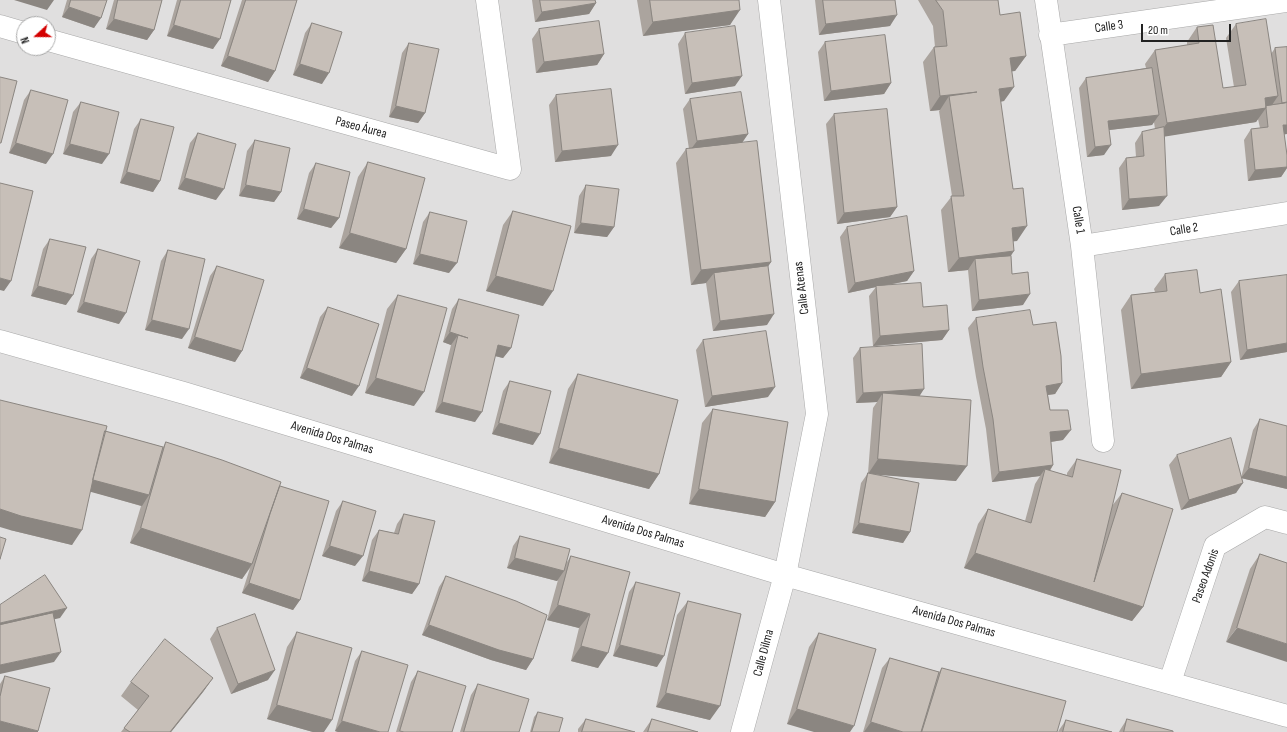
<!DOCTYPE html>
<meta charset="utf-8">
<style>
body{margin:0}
#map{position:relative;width:1287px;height:732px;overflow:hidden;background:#f2efe9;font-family:"Sofia Sans Condensed",sans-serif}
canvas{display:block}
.north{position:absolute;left:16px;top:16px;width:40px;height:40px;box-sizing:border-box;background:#fff;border:1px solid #a7a7a7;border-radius:50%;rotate:249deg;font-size:11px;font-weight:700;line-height:16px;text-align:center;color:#222}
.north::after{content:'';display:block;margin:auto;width:14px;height:18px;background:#d40000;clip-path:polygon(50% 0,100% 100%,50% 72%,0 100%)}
.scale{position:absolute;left:1141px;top:24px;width:90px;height:18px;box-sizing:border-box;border:2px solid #222;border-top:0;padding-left:5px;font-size:12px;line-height:14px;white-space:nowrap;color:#222;-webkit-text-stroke:3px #fff;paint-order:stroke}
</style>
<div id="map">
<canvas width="1287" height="732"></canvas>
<div class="north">N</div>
<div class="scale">20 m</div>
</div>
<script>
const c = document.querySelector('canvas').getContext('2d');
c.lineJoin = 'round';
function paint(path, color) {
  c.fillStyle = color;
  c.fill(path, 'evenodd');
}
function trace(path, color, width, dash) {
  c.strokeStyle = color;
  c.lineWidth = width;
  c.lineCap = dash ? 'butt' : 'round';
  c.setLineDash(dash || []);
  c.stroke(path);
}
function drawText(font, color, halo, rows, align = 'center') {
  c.font = font + ' "Sofia Sans Condensed",sans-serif';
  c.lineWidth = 3;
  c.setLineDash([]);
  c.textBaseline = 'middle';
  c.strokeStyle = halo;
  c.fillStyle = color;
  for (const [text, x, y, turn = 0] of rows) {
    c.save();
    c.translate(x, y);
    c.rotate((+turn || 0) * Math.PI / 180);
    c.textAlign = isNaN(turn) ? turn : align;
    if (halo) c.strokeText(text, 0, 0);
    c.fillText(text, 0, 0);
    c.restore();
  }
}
paint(new Path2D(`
 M0 0H1287V732H0ZM24 24H48V48H24Z`), '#e0dfdf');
const minor = new Path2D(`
 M1046 0 1082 246 1103 441
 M0 26 24 33
 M1050 35 1287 1
 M48 40 510 169 487 0
 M1082 246 1287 213
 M0 341 184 393 785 575 1287 716
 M1170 682 1215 546 1265 517 1287 523
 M742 732 785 575 817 414 769 0`);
trace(minor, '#a9a9a9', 23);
trace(minor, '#fff', 22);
paint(new Path2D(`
 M67 0H107L94 28 62 17Z
 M114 0H162L154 30 147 40 106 29Z
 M177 0H231L213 49 167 36Z
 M242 0H297L275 71 268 82 221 66Z
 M532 0H595L596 3 589 14 535 22Z
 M637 0H739L730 25 643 36Z
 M815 0H895L890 26 819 35Z
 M918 0H998L1000 15 1026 56 1015 71H1012L1004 101 1000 102 1017 241H1013L1011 256 1012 274 1023 305 972 311 968 270 948 272 941 210 952 196 939 111 940 110 930 111 923 62 934 47H935L933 26Z
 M312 23 322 84 293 75 305 33Z
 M1236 24 1271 54 1275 48 1287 47 1284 135 1287 155V168L1281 177 1248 181 1244 140 1251 129 1260 128 1258 119 1256 122 1164 136 1159 206 1122 210 1119 168 1126 158 1136 157 1135 143 1142 132 1155 129 1154 122 1152 125 1109 130 1104 155 1087 157 1079 88 1086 78 1146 68 1145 64 1155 50 1187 45V42L1197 27 1223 88 1234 87 1226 38Z
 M539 29 604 54 597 65 536 73 532 39Z
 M685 33 735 86 685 94 678 44Z
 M825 42 891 83 884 94 824 101 818 52Z
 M409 43 425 113 418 123 389 117 402 53Z
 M31 90 46 164 9 153 24 100Z
 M556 95 611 156 555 162 549 105Z
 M690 99 748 134 742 143 771 262 768 266 767 325 713 331 706 283 691 285 676 163 686 149H689L683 109Z
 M81 102 102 164 63 154 73 112Z
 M834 114 897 207 890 217 837 224 826 124Z
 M141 119 160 181 153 192 120 183 134 129Z
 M198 133 216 200 178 189 190 143Z
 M255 140 281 192 274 202 239 196 247 151Z
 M368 162 406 249 396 263 339 248 358 177Z
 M316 163 339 218 331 228 297 219 309 173Z
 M586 185 614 227 607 237 574 233 579 196Z
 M513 211 543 306 486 291 503 225Z
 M430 212 449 273 413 264 423 222Z
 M847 227 914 271 907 281 884 286 923 307 949 330 942 340 873 346 869 296 876 287 848 293 840 237Z
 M50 239 66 305 31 296 43 249Z
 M98 249 119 324 77 312 91 259Z
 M168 250 182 339 145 330 161 261Z
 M217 266 242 351 235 362 188 348 210 276Z
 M1165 274 1200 293 1231 362 1221 377 1131 389 1121 310 1131 295 1155 292 1154 289Z
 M1239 281 1287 352 1240 360 1231 292Z
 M398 295 414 406 365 393 387 309Z
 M459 299 511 348 503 358 495 356 475 422 435 412 451 345 443 342 452 309Z
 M328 307 352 396 300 378 320 317Z
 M976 318 1033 325 1062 383 1055 394 1048 395 1050 410 1063 440 1051 442 1053 465 1050 471 1067 475V473L1077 459 1112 506 1122 493 1143 607 1132 621 964 568 978 524 988 509 1025 521 1035 484 1040 476 992 482 986 429 976 377 968 328Z
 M703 340 768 397 705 407 696 350Z
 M860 348 920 396 956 481 874 474 910 532 903 543 852 533 861 483 868 473 873 408 877 402 856 403 853 358Z
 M578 374 659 474 649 489 549 463 568 389Z
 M510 381 533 445 492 434 503 391Z
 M713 409 775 502 765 517 689 504 702 423Z
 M1260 419 1287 489 1241 478 1236 493 1181 510 1169 465 1177 455 1241 478 1253 430Z
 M105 431 163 447 166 442 280 486 300 600 293 610 242 593 250 568 242 579 130 543 141 506 90 491 72 545 10 530Z
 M343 501 355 566 322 556 336 511Z
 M404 514 419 584 412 594 362 581 372 540 379 530 394 533 397 524Z
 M520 536 567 562 571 556 630 572 598 668 571 661 579 628 547 620 558 580 557 581 507 568 513 546Z
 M1260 554 1287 563 1226 642 1250 569Z
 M446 576 533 659 526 670 491 660 422 635 439 587Z
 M636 582 657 667 613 656 629 592Z
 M688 601 710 720 656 707 677 615Z
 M217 628 268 680 231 694 210 639Z
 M297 632 324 732H313L267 719 287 647Z
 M819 633 850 732 787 724 809 647Z
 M362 651 388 732H338L335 731 355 661Z
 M890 658 939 672 942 668 1057 732H863L882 668Z
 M418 671 452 732H396L411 682Z
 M5 676 0 732V684Z
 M213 678 203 692 171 732H121L138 710 121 696 131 682Z
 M478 684 519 732H460L471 695Z
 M538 712 559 732H530L534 717Z
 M586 719 635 732H578V729Z
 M652 719 698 732H643Z
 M1127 719 1173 732H1119L1120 730Z
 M1066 720 1112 732H1058L1059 730Z`), '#aba49e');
paint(new Path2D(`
 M14 0H54L47 10Z
 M596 3 589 14 535 22 542 12Z
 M69 7 101 18 94 28 62 17Z
 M740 10 730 25 643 36 653 22Z
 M897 15 890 26 819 35 826 24Z
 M114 19 154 30 147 40 106 29Z
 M174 25 220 39 213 49 167 36Z
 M604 54 597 65 536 73 544 62Z
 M228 56 275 71 268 82 221 66Z
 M1026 56 1015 71 1000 73 1010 58Z
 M300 64 329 73 322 84 293 75Z
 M742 76 735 86 685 94 692 83Z
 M891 83 884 94 824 101 831 91Z
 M1014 87 1004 101 988 103 999 89Z
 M977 92 949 96 940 110 930 111 940 96Z
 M1278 96 1268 111 1266 108 1256 122 1156 138 1167 123 1265 98Z
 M396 106 425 113 418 123 389 117Z
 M1159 115 1152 125 1101 131 1108 121Z
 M1283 125H1287V134L1276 136Z
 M748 134 741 144 689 152 697 141Z
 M16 143 53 154 46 164 9 153Z
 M70 144 109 154 102 164 63 154Z
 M618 145 611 156 555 162 562 151Z
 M1111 145 1104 155 1087 157 1095 147Z
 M1287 167V168L1281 177 1248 181 1255 170Z
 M127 172 160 181 153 192 120 183Z
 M185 178 224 189 216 200 178 189Z
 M246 185 281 192 274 202 239 196Z
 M1167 196 1159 206 1122 210 1129 199Z
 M897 207 890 217 837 224 844 213Z
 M304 209 339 218 331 228 297 219Z
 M581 223 614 227 607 237 574 233Z
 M1027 226 1017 241 1001 243 1012 228Z
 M350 233 406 249 396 263 339 248Z
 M1014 251 1004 266 975 259 968 270 948 272 959 258Z
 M420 254 457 263 449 273 413 264Z
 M771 262 761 277 714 273 706 283 691 285 701 270Z
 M914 271 907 281 876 287V286V287L848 293 855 283Z
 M496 276 553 291 543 306 486 291Z
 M0 278 11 281 4 291 0 290Z
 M38 286 73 295 66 305 31 296Z
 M1030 294 1023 305 972 311 979 300Z
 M84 302 126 313 119 324 77 312Z
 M774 314 767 325 713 331 720 321Z
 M152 320 189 329 182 339 145 330Z
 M949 330 942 340 873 346 880 336Z
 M450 332 468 338 458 335 451 345 443 342Z
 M195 337 242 351 235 362 188 348Z
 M1287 343V352L1240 360 1247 350Z
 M498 345 511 348 503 358 491 355Z
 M1231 362 1221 377 1131 389 1141 374Z
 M307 368 359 386 352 396 300 378Z
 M376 378 424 392 414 406 365 393Z
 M1062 383 1055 394 1039 396 1046 386Z
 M775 387 768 397 705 407 712 396Z
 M924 389 917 400 883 393 877 402 856 403 863 393Z
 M442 402 482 412 475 422 435 412Z
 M499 423 540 434 533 445 492 434Z
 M1071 430 1063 440 1043 443 1050 432Z
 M559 448 659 474 649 489 549 463Z
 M878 459 967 466 956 481 868 474Z
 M1053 465 1046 476 1045 469 1040 476 992 482 999 472Z
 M1249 468 1287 477V489L1241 478Z
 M91 479 149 495 142 506 84 490Z
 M1243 483 1236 493 1181 510 1189 500Z
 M699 489 775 502 765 517 689 504Z
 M0 509 82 530 72 545 10 530 0 527Z
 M859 523 910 532 903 543 852 533Z
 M141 528 252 564 242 579 130 543Z
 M330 546 363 556 355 566 322 556Z
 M975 553 1143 607 1132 621 964 568Z
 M515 558 564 571 557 581 507 568Z
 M369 571 419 584 412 594 362 581Z
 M249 583 300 600 293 610 242 593Z
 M558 605 590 614 579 628 547 620Z
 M67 608 60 618 0 632V623Z
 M429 625 533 659 526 670 491 660 422 635Z
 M1237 628 1287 644V662L1226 642Z
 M620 645 664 656 657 667 613 656Z
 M581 646 608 653 598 668 571 661Z
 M61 652 54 662 0 674V665Z
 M275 670 268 680 231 694 238 684Z
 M213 678 203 692 171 732H170Z
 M666 693 720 706 710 720 656 707Z
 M277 705 332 720 324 732H313L267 719Z
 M797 709 854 726 850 732H814L787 724Z
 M0 721 38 731V732H0Z
 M342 721 380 732H338L335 731Z
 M871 722 903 732H864Z`), '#8b8681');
const building = new Path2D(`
 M71 0H107L101 18 69 7Z
 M118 0H162L154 30 114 19Z
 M181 0H231L220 39 174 25Z
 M246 0H297L275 71 228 56Z
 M540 0H595L596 3 542 12Z
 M650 0H739L740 10 653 22Z
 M823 0H895L897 15 826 24Z
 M936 0H998L1000 15 1020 12 1026 56 1010 58 1014 87 999 89 1013 189 1023 188 1027 226 1012 228 1014 251 959 258 951 196H964L949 96 977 92 940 96 934 47 947 46 943 11Z
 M1266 19 1278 96 1265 98 1266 108 1167 123 1155 50 1199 43 1197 27 1213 25 1223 88 1246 85 1236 24Z
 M599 21 604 54 544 62 539 29Z
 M312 23 342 32 329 73 300 64Z
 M735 26 742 76 692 83 685 33Z
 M885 35 891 83 831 91 825 42Z
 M409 43 439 49 425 113 396 106Z
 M1287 47V102L1282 103 1275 48Z
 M1152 68 1159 115 1108 121 1111 145 1095 147 1086 78Z
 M0 77 17 81 1 143H0Z
 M611 89 618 145 562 151 556 95Z
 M31 90 68 100 53 154 16 143Z
 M741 92 748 134 697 141 690 99Z
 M81 102 119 112 109 154 70 144Z
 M1287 103V125H1283L1287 155V167L1255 170 1251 129 1268 127 1266 108V106Z
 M887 109 897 207 844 213 834 114Z
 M141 119 174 127 160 181 127 172Z
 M1164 127 1167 196 1129 199 1126 158 1144 156 1142 132Z
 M198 133 236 144 224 189 185 178Z
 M255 140 290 148 281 192 246 185Z
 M757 141 771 262 701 270 686 149Z
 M368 162 425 178 406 249 350 233Z
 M316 163 350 172 339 218 304 209Z
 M0 183 33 191 11 281 0 278Z
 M586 185 619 189 614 227 581 223Z
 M513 211 571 226 553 291 496 276Z
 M430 212 467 221 457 263 420 254Z
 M907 216 914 271 855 283 847 227Z
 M50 239 86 247 73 295 38 286Z
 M98 249 140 261 126 313 84 302Z
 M168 250 205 259 189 329 152 320Z
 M1011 256 1012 274 1028 272 1030 294 979 300 975 259Z
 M217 266 264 280 242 351 195 337Z
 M768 266 774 314 720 321 714 273Z
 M1197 270 1200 293 1221 289 1231 362 1141 374 1131 295 1167 291 1165 274Z
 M1287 275V343L1247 350 1239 281Z
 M921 283 923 307 947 305 949 330 880 336 876 286Z
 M398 295 447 308 424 392 376 378Z
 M459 299 519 315 511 348 498 345 482 412 442 402 458 335 468 338 450 332Z
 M328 307 379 324 359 386 307 368Z
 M1030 310 1033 325 1056 322 1061 356 1062 383 1046 386 1050 410H1068L1071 430 1050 432 1053 465 999 472 993 419 983 367 976 318Z
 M766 331 775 387 712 396 703 340Z
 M922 344 924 389 863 393 860 348Z
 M578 374 678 400 659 474 559 448Z
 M510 381 551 391 540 434 499 423Z
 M883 393 971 400 967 466 878 459Z
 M0 400 107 426 94 475 82 530 21 516 0 509Z
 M713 409 788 422 775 502 699 489Z
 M1260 419 1287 426V477L1249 468Z
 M105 431 163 447 149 495 93 480Z
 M1231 438 1243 483 1189 500 1177 455Z
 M166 442 222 460 281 482 252 564 141 528Z
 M1077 459 1121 470 1094 582 1122 493 1173 509 1143 607 975 553 988 509 1031 523 1045 469 1072 477Z
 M868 473 919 483 910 532 859 523Z
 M280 486 329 501 300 600 249 583 270 514Z
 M343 501 376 511 363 556 330 546Z
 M404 514 435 521 419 584 369 571 379 530 398 534Z
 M520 536 570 549 564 571 515 558Z
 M0 537 6 539 0 559Z
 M1260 554 1287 563V644L1237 628Z
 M571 556 630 572 608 653 581 646 590 614 558 605Z
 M45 575 67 608 0 623V605Z
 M446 576 516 601 547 615 533 659 499 650 429 625Z
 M636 582 680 593 664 656 620 645Z
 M688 601 741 614 720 706 666 693Z
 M53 613 61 652 0 665V625Z
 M255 614 275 670 238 684 217 628Z
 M297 632 352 648 332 720 277 705Z
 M819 633 876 649 854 726 797 709Z
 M165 639 213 678 170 732H130L124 728 149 696 131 682Z
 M362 651 408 665 388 732H380L342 721Z
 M890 658 939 672 921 732H903L871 722Z
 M942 668 1066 701 1057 732H922Z
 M418 671 466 686 452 732H404L400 731Z
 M5 676 50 688 38 731 0 721V697Z
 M478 684 529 699 519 732H464Z
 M538 712 563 718 559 732H532Z
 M586 719 635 732H582Z
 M652 719 698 732H648Z
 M1127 719 1173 731V732H1124Z
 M1066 720 1112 732H1063Z`);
paint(building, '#c7bfb8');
trace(building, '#8b8681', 1);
drawText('13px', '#222', '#fff', [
 ["Calle 3",1109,27,-8],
 ["Paseo Áurea",361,128,15],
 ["Calle 1",1078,220,81],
 ["Calle 2",1184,230,-9],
 ["Calle Atenas",802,288,-97],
 ["Avenida Dos Palmas",332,438,17],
 ["Avenida Dos Palmas",643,532,17],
 ["Paseo Adonis",1206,576,-70],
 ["Avenida Dos Palmas",954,622,16],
 ["Calle Dilma",764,653,-75]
]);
</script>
